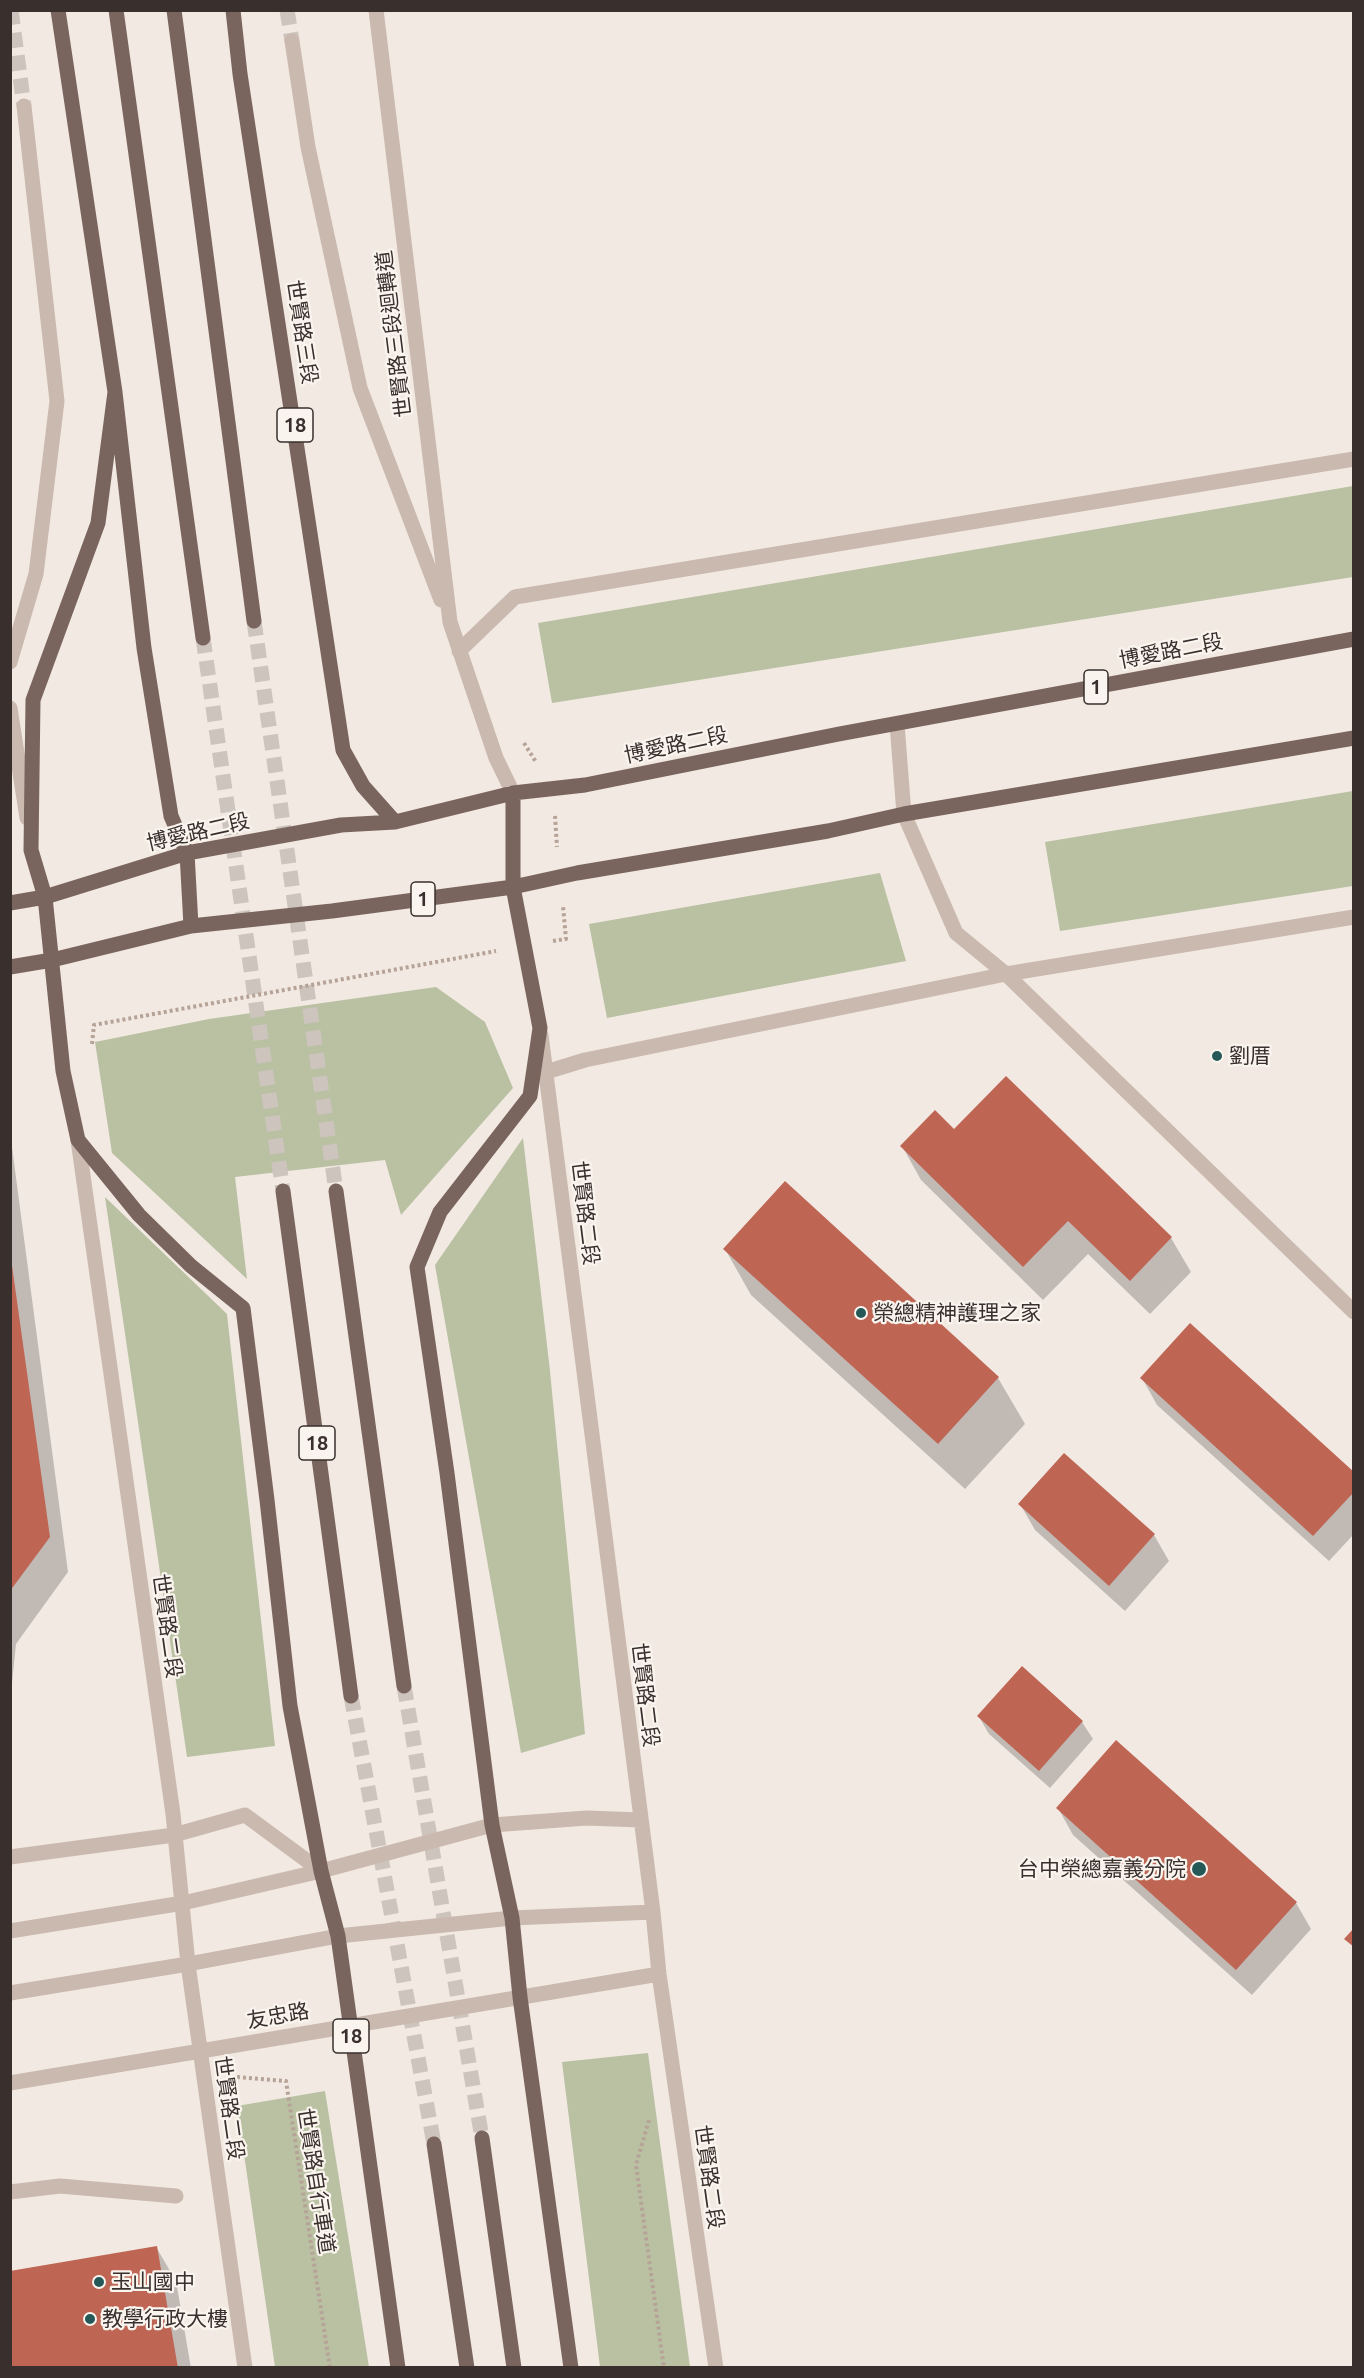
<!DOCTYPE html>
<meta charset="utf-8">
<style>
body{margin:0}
#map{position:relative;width:1364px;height:2378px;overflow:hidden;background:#f2e9e2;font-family:Ubuntu,sans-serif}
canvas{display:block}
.frame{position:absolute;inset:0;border:12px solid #392f2c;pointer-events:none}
</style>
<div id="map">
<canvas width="1364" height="2378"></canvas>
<div class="frame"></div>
</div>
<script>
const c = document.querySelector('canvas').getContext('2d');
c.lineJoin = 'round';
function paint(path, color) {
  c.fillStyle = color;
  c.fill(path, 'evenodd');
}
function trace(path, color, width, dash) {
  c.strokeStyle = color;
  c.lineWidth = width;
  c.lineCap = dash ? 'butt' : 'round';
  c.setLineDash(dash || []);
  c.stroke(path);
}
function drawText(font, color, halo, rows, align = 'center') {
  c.font = font + ' Ubuntu,"Noto Sans TC",sans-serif';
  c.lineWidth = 4.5;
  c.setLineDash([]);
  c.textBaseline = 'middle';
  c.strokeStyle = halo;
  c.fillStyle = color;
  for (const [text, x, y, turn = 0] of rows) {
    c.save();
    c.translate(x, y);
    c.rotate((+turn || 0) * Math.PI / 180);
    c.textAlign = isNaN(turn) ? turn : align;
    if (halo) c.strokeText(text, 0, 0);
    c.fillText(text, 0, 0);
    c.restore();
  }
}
paint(new Path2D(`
 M1353 486V577L552 703 538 623Z
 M1353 791V886L1060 931 1045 842Z
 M880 873 906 961 607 1018 589 924Z
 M436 987 485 1022 513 1088 401 1215 385 1160 235 1177 247 1279 112 1153 95 1042 209 1019Z
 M523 1138 550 1371 585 1734 521 1753 435 1265Z
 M105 1197 227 1314 275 1746 187 1757Z
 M648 2053 690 2367H600L562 2062Z
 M325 2091 369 2367H275L237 2106Z`), '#b9c1a2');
paint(new Path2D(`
 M10 1132 68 1572 16 1644 10 1703Z
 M902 1146 1171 1238 1191 1272 1150 1314 1088 1254 1043 1300 921 1180Z
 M725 1249 998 1378 1025 1424 965 1489 751 1295Z
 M1142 1378 1354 1474V1534L1329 1561 1157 1405Z
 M1020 1504 1154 1535 1169 1561 1125 1611 1035 1530Z
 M979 1717 1082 1722 1093 1739 1050 1788 989 1734Z
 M1116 1742 1296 1903 1311 1929 1252 1995 1073 1835 1058 1808Z
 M156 2247 176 2281 191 2368H10Z`), '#0003');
paint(new Path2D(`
 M1006 1076 1172 1237 1130 1281 1068 1221 1023 1267 900 1146 935 1110 954 1129Z
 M785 1181 999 1377 938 1444 723 1249Z
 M10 1251 50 1537 10 1591Z
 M1190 1323 1354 1472V1492L1313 1536 1140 1378Z
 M1064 1453 1155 1534 1109 1586 1018 1504Z
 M1022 1666 1083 1721 1039 1771 977 1716Z
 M1116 1740 1297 1902 1236 1970 1056 1808Z
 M1354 1928V1947L1344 1939Z
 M157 2246 178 2368H10V2271Z`), '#be6554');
trace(new Path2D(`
 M11 10 24 106
 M287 10 292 41`), '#cdc4be', 15, [15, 8]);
trace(new Path2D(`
 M254 621 336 1191
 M203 638 283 1191
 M404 1686 482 2138
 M351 1696 434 2144`), '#cdc4be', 15, [15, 8]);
trace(new Path2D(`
 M524 743 536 762
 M555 816 557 847
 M553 941 566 939 563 906
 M92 1044 94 1025 496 951
 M237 2077 286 2081 330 2368
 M649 2120 636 2165 664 2368`), '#b6a398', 4, [3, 3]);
trace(new Path2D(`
 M376 10 450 622 496 758 513 793
 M292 41 308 147 360 388 441 600
 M459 651 515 597 1354 459
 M10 662 36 574 57 401 24 106
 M10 708 27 818
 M897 724 904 814 956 933 1006 974 1354 1312
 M541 1035 653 1912 659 1974 716 2368
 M546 1072 585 1060 1006 974 1354 917
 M78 1140 173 1814 188 1964 245 2368
 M10 1857 174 1835 245 1815 321 1871
 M10 1931 183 1903 321 1871 492 1825 587 1818 641 1820
 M10 1993 188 1964 338 1936 512 1918 653 1912
 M10 2083 659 1974
 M10 2192 60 2186 176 2196`), '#cab9ae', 15);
trace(new Path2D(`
 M58 10 115 392 144 648 171 816 187 853 191 926
 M116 10 203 638
 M174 10 254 621
 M233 10 240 74 343 750 363 786 395 822
 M115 392 98 523 33 700 31 850 45 897 63 1071 78 1140 139 1215 191 1266 243 1308 267 1500 290 1706 321 1871 338 1936 398 2368
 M513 793V887L540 1028 530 1096 440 1212 417 1267 447 1473 492 1825 512 1918 520 1997 571 2368
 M10 903 45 897 187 853 341 825 395 822 513 793 585 785 839 734 1354 639
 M10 967 52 960 191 926 332 911 513 887 577 873 828 831 904 814 1354 738
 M283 1191 351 1696
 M336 1191 404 1686
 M482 2138 514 2368
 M434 2144 467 2368`), '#7a655e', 15);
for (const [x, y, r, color] of [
 [1217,1056,6,"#245958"],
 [861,1313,6,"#245958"],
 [1199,1869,8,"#245958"],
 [99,2282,6,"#245958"],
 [90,2319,6,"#245958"]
]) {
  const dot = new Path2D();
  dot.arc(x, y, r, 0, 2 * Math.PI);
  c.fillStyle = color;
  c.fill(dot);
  trace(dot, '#faf4ee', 2);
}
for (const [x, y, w] of [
 [295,425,36],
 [1096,687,24],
 [423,899,24],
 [317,1443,36],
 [351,2036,36]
]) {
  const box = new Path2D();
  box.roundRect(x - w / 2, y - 17, w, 34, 4.5);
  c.fillStyle = '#faf4ee';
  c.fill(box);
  trace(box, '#392f2c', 1.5);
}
drawText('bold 20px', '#392f2c', null, [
 ["18",295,425],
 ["1",1096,687],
 ["1",423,899],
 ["18",317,1443],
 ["18",351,2036]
]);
drawText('21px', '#392f2c', '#faf4ee', [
 ["世賢路三段",302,332,81],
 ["世賢路三段迴轉道",394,334,-97],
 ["博愛路二段",1171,651,-11],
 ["博愛路二段",676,745,-12],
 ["博愛路二段",198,832,-13],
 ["世賢路二段",585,1213,83],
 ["世賢路二段",167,1626,82],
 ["世賢路二段",645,1695,83],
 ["友忠路",278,2016,-10],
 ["世賢路二段",229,2108,82],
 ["世賢路二段",709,2177,82],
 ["世賢路自行車道",316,2181,81]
]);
drawText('21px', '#392f2c', '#faf4ee', [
 ["劉厝",1229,1056],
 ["榮總精神護理之家",873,1313],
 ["台中榮總嘉義分院",1186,1869,"right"],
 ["玉山國中",111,2282],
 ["教學行政大樓",102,2319]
], 'left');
</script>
